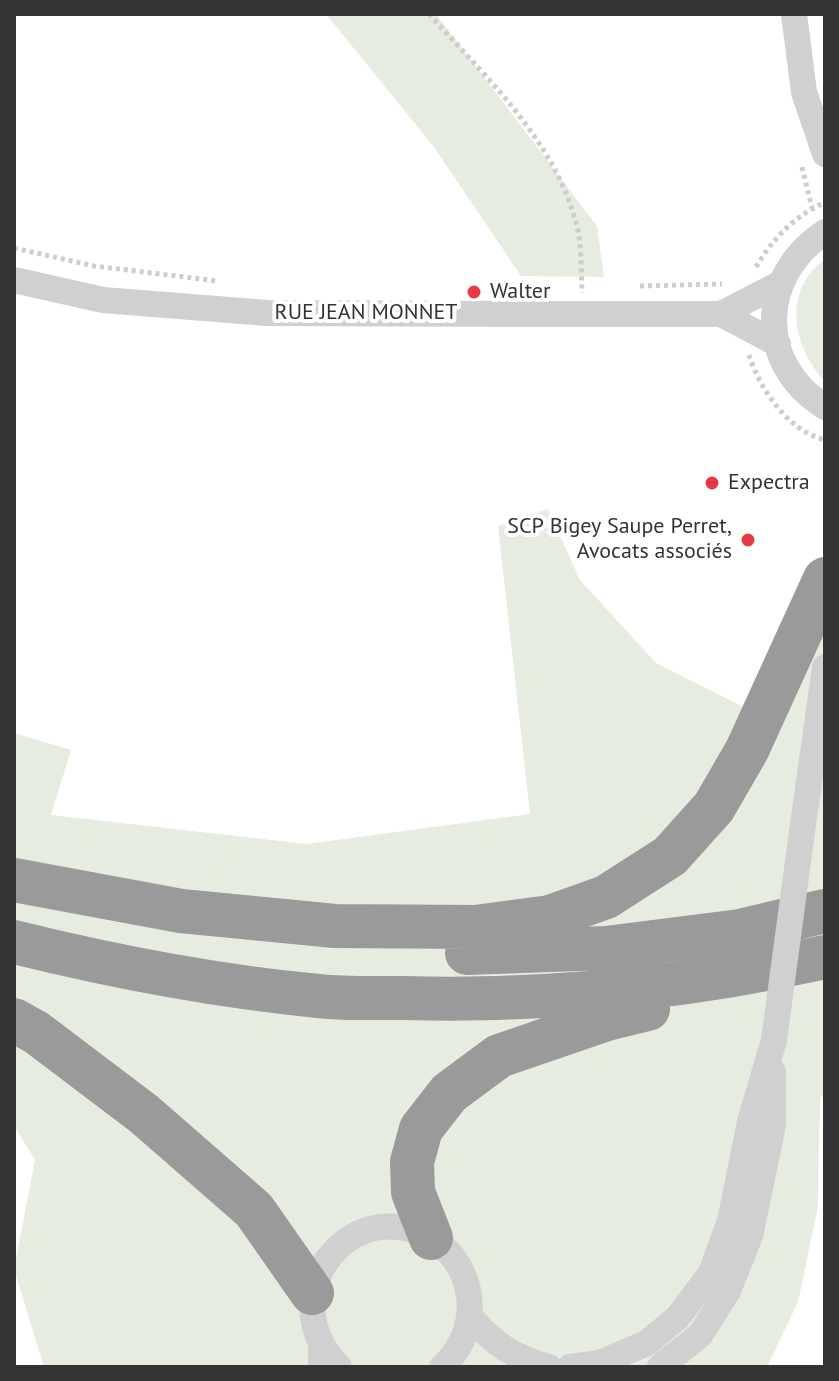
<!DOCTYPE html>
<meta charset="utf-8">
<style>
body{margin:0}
#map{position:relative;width:839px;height:1381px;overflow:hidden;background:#fff;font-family:"PT Sans",sans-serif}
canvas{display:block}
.frame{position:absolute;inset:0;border:16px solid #333;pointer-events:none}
</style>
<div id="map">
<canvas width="839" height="1381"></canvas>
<div class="frame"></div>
</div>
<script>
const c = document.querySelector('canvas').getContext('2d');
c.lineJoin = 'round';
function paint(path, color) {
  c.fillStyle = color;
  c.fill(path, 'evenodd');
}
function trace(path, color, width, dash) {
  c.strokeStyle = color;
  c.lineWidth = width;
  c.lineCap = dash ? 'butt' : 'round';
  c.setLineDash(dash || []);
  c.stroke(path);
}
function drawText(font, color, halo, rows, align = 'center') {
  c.font = font + ' "PT Sans",sans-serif';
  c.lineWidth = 8;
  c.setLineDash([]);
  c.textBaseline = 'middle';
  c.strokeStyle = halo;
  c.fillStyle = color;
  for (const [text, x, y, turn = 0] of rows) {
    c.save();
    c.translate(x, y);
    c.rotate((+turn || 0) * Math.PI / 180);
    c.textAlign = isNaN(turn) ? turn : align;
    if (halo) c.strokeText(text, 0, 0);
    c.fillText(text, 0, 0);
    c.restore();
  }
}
paint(new Path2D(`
 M326 14H436L597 226 604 277 521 276 434 147Z
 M825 259V382C793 346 781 292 825 259Z
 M548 509 580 580 656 663 747 709 825 610V1096L820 1097 818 1206 798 1302 767 1367H44L14 1269 35 1160 14 1126V733L71 750 51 815 307 844 530 814 498 526Z`), '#e6ecdf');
trace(new Path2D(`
 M429 14C484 75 552 138 575 219 582 241 581 269 582 293
 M802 167 812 208
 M14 248 94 266 218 281
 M756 267C774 237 794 217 825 202
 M640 286 722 284
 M749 355C760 389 788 431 825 440`), '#cdcdcd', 5, [4, 4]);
trace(new Path2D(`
 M315 1339V1367`), '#d0d0d0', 14);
trace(new Path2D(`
 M794 14 804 92 825 154
 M825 232C758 276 756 364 825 407
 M14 280 103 300 267 313 521 314H721L781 283
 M721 314 778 344
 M802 832 825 667
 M469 1315C493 1344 513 1357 549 1367
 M339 1367C265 1291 360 1184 439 1244 454 1255 464 1272 468 1290 474 1319 464 1347 442 1367
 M570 1367 600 1363 647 1343 678 1317 711 1273 730 1221 750 1122 774 1040
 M660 1367 700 1335 728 1291 750 1236 773 1125V1072`), '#d0d0d0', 26);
trace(new Path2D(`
 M14 880 181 911 335 926 475 927 550 917 606 897 670 856 714 807 747 750 825 579
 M14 942C115 967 215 986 318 996 347 999 375 998 403 998 546 1002 686 988 825 957
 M467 953 606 948 740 931 825 911
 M14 1020 37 1033 144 1114 254 1210 312 1293
 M431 1238 413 1192 412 1162 421 1129 449 1093 499 1056 607 1019 648 1009`), '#9a9a9a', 44);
trace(new Path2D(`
 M774 1040 802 832`), '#d0d0d0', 26);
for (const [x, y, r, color] of [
 [474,292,8,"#e63946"],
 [712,483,8,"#e63946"],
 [748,540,8,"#e63946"]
]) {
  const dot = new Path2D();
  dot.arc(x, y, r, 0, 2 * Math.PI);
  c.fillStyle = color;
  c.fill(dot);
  trace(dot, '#fff', 3);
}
drawText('22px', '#333', '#fff', [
 ["Walter",490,292],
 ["Expectra",728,483],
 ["SCP Bigey Saupe Perret,",732,527,"right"],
 ["Avocats associés",732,552,"right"]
], 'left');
drawText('22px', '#333', '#fff', [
 ["RUE JEAN MONNET",366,313]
]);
</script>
